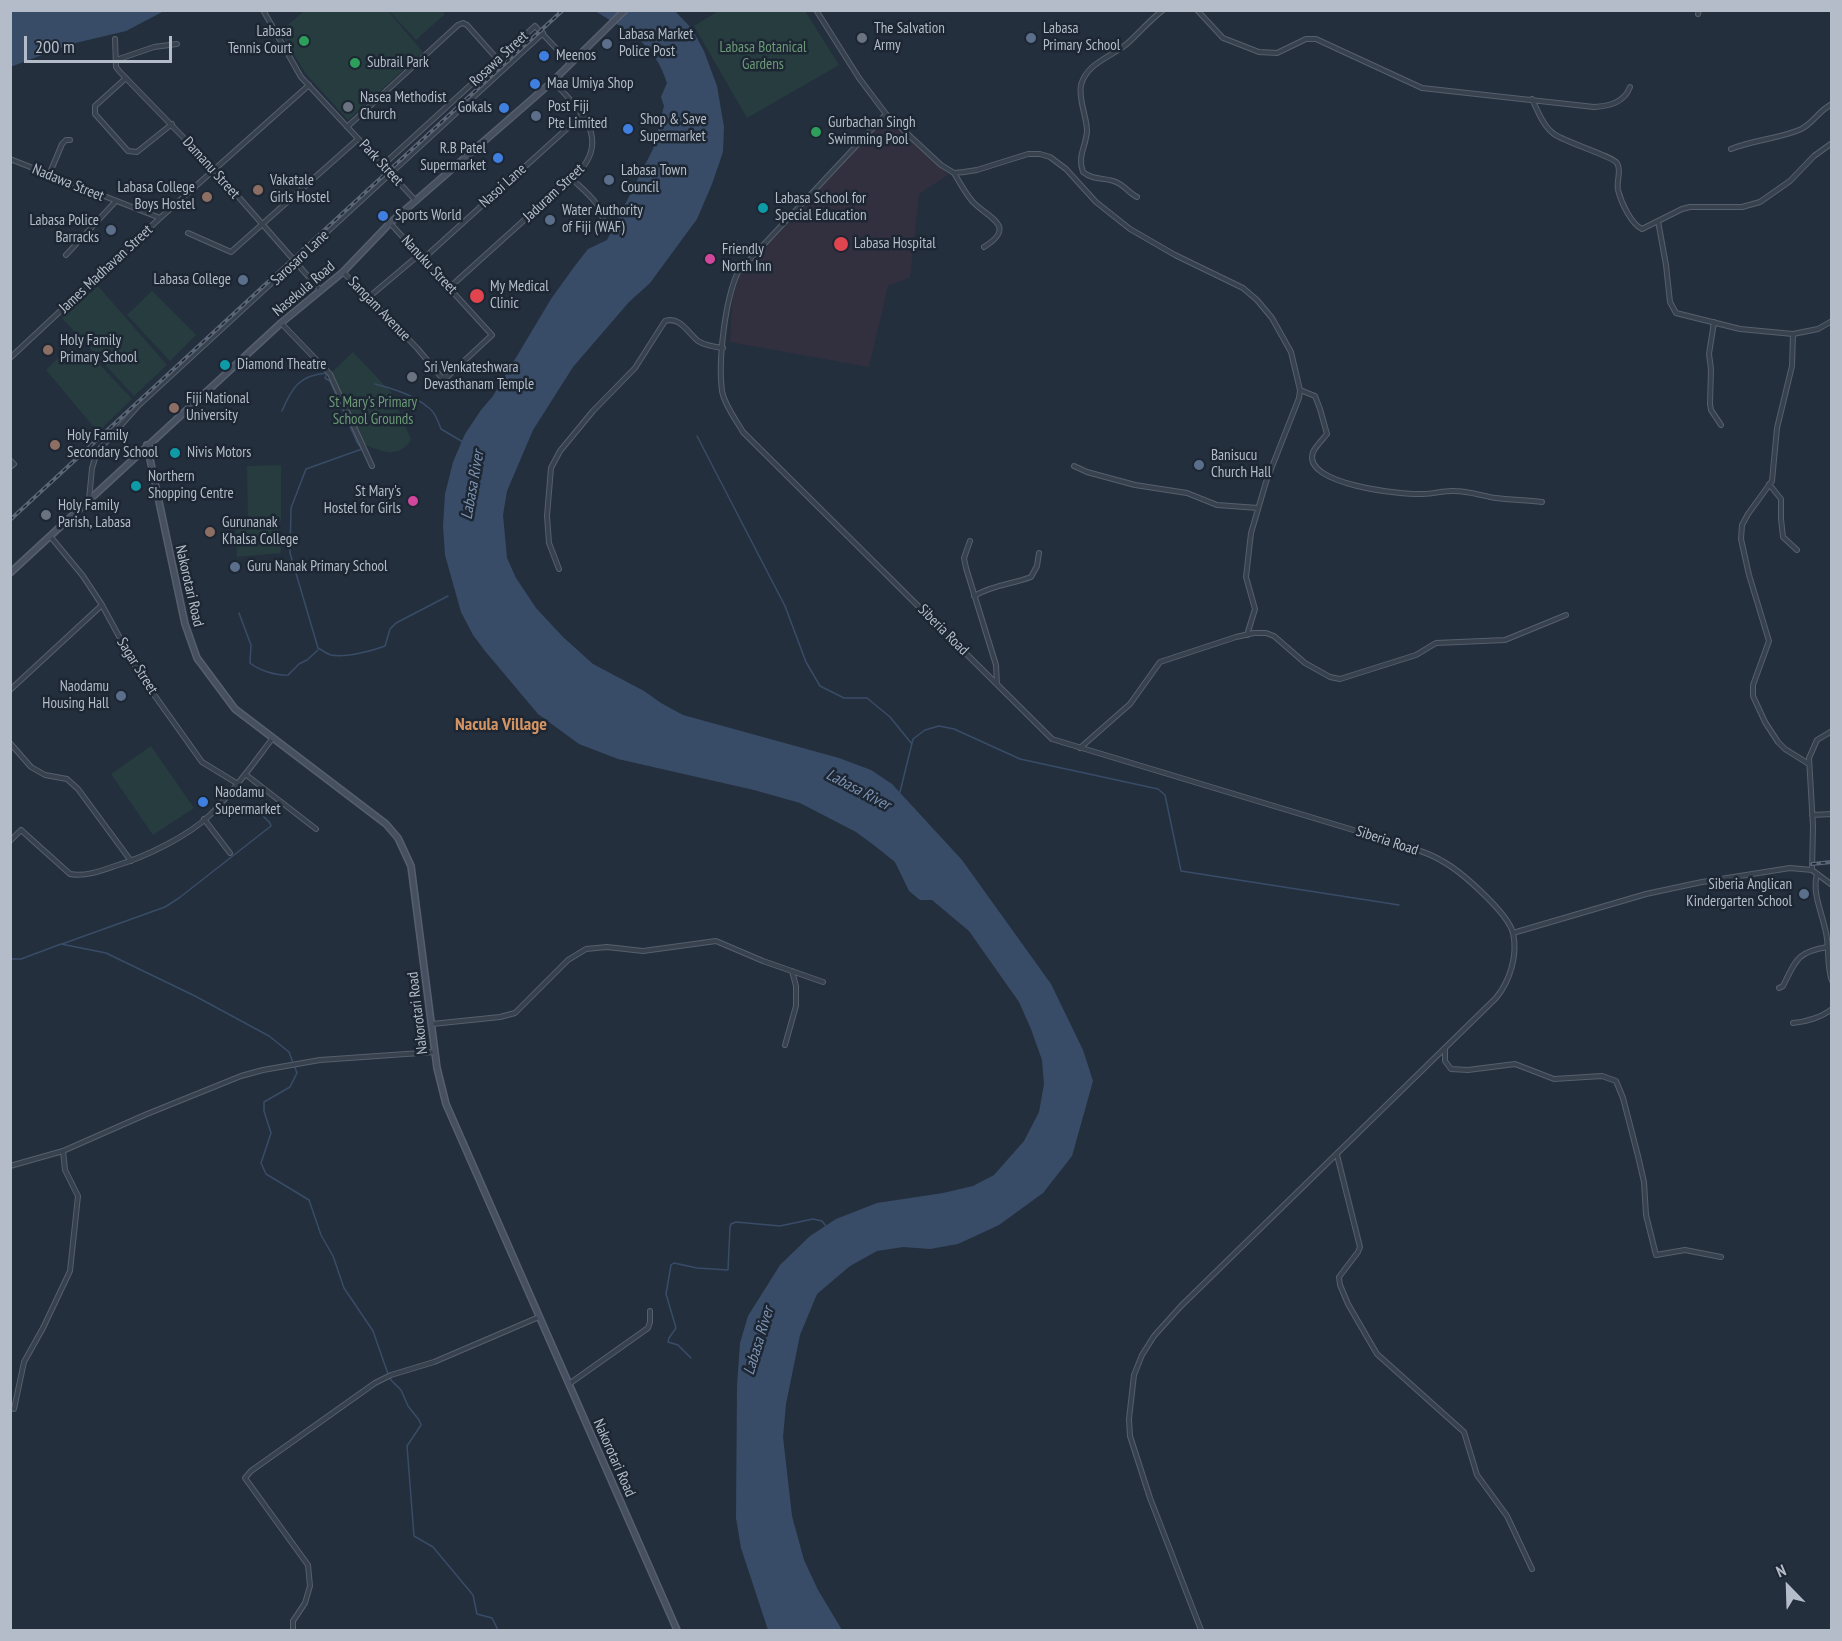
<!DOCTYPE html>
<style>
body{margin:0}
#map{position:relative;width:1842px;height:1641px;overflow:hidden;background:#242f3e;font-family:"PT Sans Narrow",sans-serif}
canvas{display:block}
.frame{position:absolute;inset:0;border:12px solid #b4bcc9;pointer-events:none}
.north{position:absolute;left:1758px;top:1557px;width:60px;height:60px;-webkit-text-stroke:4px #1d2633;paint-order:stroke;rotate:337deg;font-size:16px;font-weight:700;line-height:24px;text-align:center;color:#b4bcc9}
.north::after{content:'';display:block;margin:auto;width:21px;height:27px;background:#b4bcc9;clip-path:polygon(50% 0,100% 100%,50% 72%,0 100%)}
.scale{position:absolute;left:24px;top:36px;width:148px;height:27px;box-sizing:border-box;border:3px solid #b4bcc9;border-top:0;padding-left:8px;font-size:18px;line-height:21px;white-space:nowrap;color:#b4bcc9;-webkit-text-stroke:4px #1d2633;paint-order:stroke}
</style>
<div id="map">
<canvas width="1842" height="1641"></canvas>
<div class="frame"></div>
<div class="north">N</div>
<div class="scale">200 m</div>
</div>
<script>
const c = document.querySelector('canvas').getContext('2d');
c.lineJoin = 'round';
function paint(path, color) {
  c.fillStyle = color;
  c.fill(path, 'evenodd');
}
function trace(path, color, width, dash) {
  c.strokeStyle = color;
  c.lineWidth = width;
  c.lineCap = dash ? 'butt' : 'round';
  c.setLineDash(dash || []);
  c.stroke(path);
}
function drawText(font, color, halo, rows, align = 'center') {
  c.font = font + ' "PT Sans Narrow",sans-serif';
  c.lineWidth = 5;
  c.setLineDash([]);
  c.textBaseline = 'middle';
  c.strokeStyle = halo;
  c.fillStyle = color;
  for (const [text, x, y, turn = 0] of rows) {
    c.save();
    c.translate(x, y);
    c.rotate((+turn || 0) * Math.PI / 180);
    c.textAlign = isNaN(turn) ? turn : align;
    if (halo) c.strokeText(text, 0, 0);
    c.fillText(text, 0, 0);
    c.restore();
  }
}
paint(new Path2D(`
 M890 122 948 175 919 194 910 277 888 286 869 367 730 342 733 295 740 275 879 125Z`), '#32303f');
paint(new Path2D(`
 M304 11H388L423 52 348 120 306 74 280 32Z
 M389 11H442L445 14 416 40Z
 M718 11H805L839 65 747 118 694 26Z
 M98 286 167 365 134 396 62 318Z
 M152 291 196 335 170 361 127 315Z
 M66 350 77 360 88 352 132 399 98 432 46 370Z
 M353 352 392 393 411 440C397 461 380 450 360 443L330 374Z
 M281 465V521H248L247 466Z
 M278 525 281 553 237 557 235 528Z
 M151 746 194 808 153 835 111 774Z`), '#263c3f');
paint(new Path2D(`
 M10 11 11 10 164 11 126 31 71 44 13 66H10Z
 M595 11H675L692 29 704 51 717 86 724 127 723 152 712 184 697 219 650 283 629 302 573 367 533 430 507 491 503 515 507 558 516 578 536 608 563 637 593 664 644 691 661 703 683 715 839 758 871 770 892 784 962 860 1051 984 1083 1050 1093 1081 1072 1156 1043 1193 999 1225 958 1244 930 1249 903 1247 877 1251 850 1266 817 1294 800 1335 786 1404 783 1437 792 1516 804 1560 818 1590 842 1630H768L741 1548 736 1518 737 1386 740 1343 748 1316 780 1265 810 1236 836 1219 877 1203 943 1193 973 1186 994 1175 1024 1141 1039 1112 1044 1084 1042 1060 1031 1029 1019 1002 969 931 932 900H920L909 891 895 862 875 846 856 832 800 803 754 790 618 759 579 744 538 714 485 651 473 635 461 612 445 555 443 526 445 494 453 462 465 434 481 410 493 396 551 299 574 267 588 249 607 240 653 149 664 106 661 97 667 83C654 42 629 32 595 11Z`), '#394c67');
trace(new Path2D(`
 M375 384C394 389 414 395 429 408 436 413 438 422 441 429L463 442
 M282 411C292 387 300 375 327 373L325 378 330 381 357 442 362 449 306 469 291 508 290 553 318 648C322 650 327 654 331 655 345 658 372 651 385 646L390 629 396 623 448 596
 M697 436 785 606 806 662 820 686 844 698H867L890 717 912 744
 M239 613 251 645 250 663C258 670 277 676 288 675L299 664 307 660 318 650
 M900 792 913 739 925 730 939 726 954 729 1020 759 1158 789 1165 795 1181 871 1399 905
 M62 944 165 907 179 898 271 826 270 823 259 812
 M10 959H21L61 944 106 953 195 996 269 1036 289 1052 297 1073 290 1087 264 1102V1111L271 1133 261 1163 266 1174 309 1200 321 1235 333 1256 344 1288 373 1331 388 1374
 M691 1358 678 1345 668 1342 669 1338 676 1328 666 1294 671 1265 674 1263 697 1268 728 1270 730 1227 731 1224 736 1222 780 1226 813 1219 822 1221 826 1226
 M390 1379 401 1390 408 1406 419 1420 421 1425 407 1446 414 1536 433 1547 473 1595 477 1614 492 1618 498 1630`), '#394c67', 1.5);
const street = new Path2D(`
 M263 10 301 77 416 201
 M816 10 859 78 886 114 941 165 954 173 964 172 977 170 1028 154H1040L1050 157 1066 169 1096 202 1130 229 1175 255 1243 288 1257 300 1272 318 1291 352 1300 390 1299 398 1266 482 1251 533 1246 577 1255 609 1247 635
 M1197 10 1223 38 1259 52 1277 53 1306 39H1316L1422 88 1594 107C1609 106 1624 103 1630 87
 M1698 14 1699 10
 M115 39 116 67 120 72 214 169 321 291
 M116 60 154 47 177 44
 M126 78 95 106V114L128 151 137 152 172 124
 M1532 99C1538 111 1543 126 1554 134 1567 143 1612 156 1617 163 1622 171 1616 181 1618 190 1621 202 1631 224 1642 229L1682 209 1690 207H1742L1760 202 1790 181 1814 156 1832 143
 M886 114 738 272C725 300 718 360 722 391 724 404 736 420 743 432L1052 739 1413 848C1422 852 1433 855 1442 861 1461 871 1508 913 1513 933 1518 955 1510 981 1496 998L1181 1306 1154 1336 1142 1355 1134 1375 1129 1419 1130 1436 1150 1498 1201 1630
 M347 127 458 25 463 23 467 25 499 61
 M1731 149C1753 140 1777 139 1799 130 1812 125 1818 111 1832 104
 M10 159 160 218
 M383 165 535 26 570 63
 M954 173C960 183 965 193 973 202 988 218 1018 226 984 247
 M49 175 62 144 66 140H70
 M571 178C584 191 605 205 603 226
 M1137 197C1129 193 1124 185 1116 182 1105 177 1094 181 1083 172 1077 156 1086 147 1087 131 1087 116 1078 100 1081 85 1087 62 1114 56 1129 42 1141 31 1150 20 1163 10
 M1658 221 1666 265 1670 302 1676 313 1740 329 1793 334 1818 329 1832 321
 M188 233 231 252 358 139
 M66 255 115 202
 M424 258 582 115
 M343 272 417 348 442 378 448 376 492 335 390 223
 M450 287 583 167C609 133 575 106 553 81
 M369 297 420 254
 M1714 322 1709 354 1711 369 1710 404 1711 410 1721 425
 M281 323 330 374 372 466
 M1793 334 1792 366 1777 428 1772 481 1748 514 1742 525 1741 539 1749 575 1769 641 1753 685V696L1765 722 1778 742 1785 749 1809 764
 M10 358 160 218 309 85
 M1300 390 1315 396 1320 409 1327 434C1323 439 1316 446 1313 452 1301 485 1404 495 1423 494 1434 494 1445 490 1455 491 1469 491 1482 496 1496 498 1511 500 1527 500 1542 502
 M10 460 14 464 10 467
 M1074 466 1087 472 1135 485 1187 493 1217 505 1258 508
 M1769 484 1781 499V519L1783 537 1797 550
 M89 500 92 468 97 452 139 405 543 33
 M50 536 83 576 102 605 140 675 202 762 238 784
 M970 541 964 558 966 568 996 665 997 684
 M559 569 549 543 547 516 551 468 560 451 593 411 635 368 665 321C680 316 688 333 698 341 706 346 715 347 723 348
 M974 596C995 584 1010 585 1031 577L1037 566 1039 553
 M10 690 102 605
 M10 743 31 767 45 775 67 779 78 789 131 861
 M1080 748 1130 704 1160 662 1236 637 1254 633H1266L1274 636 1305 663 1330 677 1340 679 1416 655 1436 643 1505 640 1566 615
 M245 774 316 829
 M1812 815 1832 814
 M204 819 230 853
 M10 841 21 830 70 874C85 877 101 871 115 866 145 857 189 836 211 814 234 791 253 764 272 739
 M1812 870 1813 826 1809 758 1817 740 1832 731
 M1817 874C1811 895 1825 918 1827 939 1829 953 1827 967 1832 981
 M1513 933 1646 894 1702 882 1790 868 1812 870 1832 885
 M1779 988 1783 986C1796 960 1797 952 1827 947
 M1793 1023C1806 1022 1822 1017 1832 1009
 M432 1024 500 1017 515 1013 568 960 586 949 607 947 643 951 716 941 763 961 823 982
 M785 1045 796 1006V986L792 971
 M1445 1049V1061L1451 1069 1468 1070 1515 1064 1554 1079 1602 1076 1616 1081 1623 1098 1638 1156 1644 1182 1646 1215 1656 1255 1685 1250 1721 1257
 M1337 1155 1360 1247 1358 1252 1339 1277 1340 1285 1348 1304 1377 1354 1464 1432 1477 1475 1507 1516 1532 1569
 M10 1166 63 1151 147 1114 241 1076 263 1070 320 1060 435 1052
 M569 1384 648 1328 650 1322V1311
 M14 1409 24 1362 43 1328 70 1271 78 1196 65 1170 63 1151
 M293 1630V1621L305 1603 310 1586 308 1565 245 1478 251 1471 375 1383 391 1375 434 1362 539 1317`);
const secondary = new Path2D(`
 M147 445 185 624 197 658 235 709 386 824 398 838 411 866 437 1068 446 1104 677 1630
 M10 573 281 323 343 272 390 223 553 81 625 10`);
trace(street, '#565f6c', 6);
trace(secondary, '#565f6c', 8);
trace(street, '#38414e', 4);
trace(secondary, '#465061', 5);
const rail = new Path2D(`
 M10 520 563 10
 M1812 864 1832 862`);
trace(rail, '#5a6575', 4);
trace(rail, '#1d2633', 1.5, [4.5]);
for (const [x, y, r, color] of [
 [862,38,6,"#6b7280"],
 [1031,38,6,"#5c6f8a"],
 [304,41,6,"#2e9e5b"],
 [607,44,6,"#5c6f8a"],
 [544,56,6,"#3f7fe0"],
 [355,63,6,"#2e9e5b"],
 [535,84,6,"#3f7fe0"],
 [348,107,6,"#6b7280"],
 [504,108,6,"#3f7fe0"],
 [536,116,6,"#5c6f8a"],
 [628,129,6,"#3f7fe0"],
 [816,132,6,"#2e9e5b"],
 [498,158,6,"#3f7fe0"],
 [609,180,6,"#5c6f8a"],
 [258,190,6,"#8d6e63"],
 [207,197,6,"#8d6e63"],
 [763,208,6,"#0f9aa8"],
 [383,216,6,"#3f7fe0"],
 [550,220,6,"#5c6f8a"],
 [111,230,6,"#5c6f8a"],
 [841,244,8,"#e0444e"],
 [710,259,6,"#d1479c"],
 [243,280,6,"#5c6f8a"],
 [477,296,8,"#e0444e"],
 [48,350,6,"#8d6e63"],
 [225,365,6,"#0f9aa8"],
 [412,377,6,"#6b7280"],
 [174,408,6,"#8d6e63"],
 [55,445,6,"#8d6e63"],
 [175,453,6,"#0f9aa8"],
 [1199,465,6,"#5c6f8a"],
 [136,486,6,"#0f9aa8"],
 [413,501,6,"#d1479c"],
 [46,515,6,"#6b7280"],
 [210,532,6,"#8d6e63"],
 [235,567,6,"#5c6f8a"],
 [121,696,6,"#5c6f8a"],
 [203,802,6,"#3f7fe0"],
 [1804,894,6,"#5c6f8a"]
]) {
  const dot = new Path2D();
  dot.arc(x, y, r, 0, 2 * Math.PI);
  c.fillStyle = color;
  c.fill(dot);
  trace(dot, '#1d2633', 2);
}
drawText('15px', '#b4bcc9', '#1d2633', [
 ["The Salvation",874,29],
 ["Army",874,46],
 ["Labasa",1043,29],
 ["Primary School",1043,46],
 ["Labasa",292,32,"right"],
 ["Tennis Court",292,49,"right"],
 ["Labasa Market",619,35],
 ["Police Post",619,52],
 ["Meenos",556,56],
 ["Subrail Park",367,63],
 ["Maa Umiya Shop",547,84],
 ["Nasea Methodist",360,98],
 ["Church",360,115],
 ["Post Fiji",548,107],
 ["Pte Limited",548,124],
 ["Gokals",492,108,"right"],
 ["Shop & Save",640,120],
 ["Supermarket",640,137],
 ["Gurbachan Singh",828,123],
 ["Swimming Pool",828,140],
 ["R.B Patel",486,149,"right"],
 ["Supermarket",486,166,"right"],
 ["Labasa Town",621,171],
 ["Council",621,188],
 ["Vakatale",270,181],
 ["Girls Hostel",270,198],
 ["Labasa College",195,188,"right"],
 ["Boys Hostel",195,205,"right"],
 ["Labasa School for",775,199],
 ["Special Education",775,216],
 ["Water Authority",562,211],
 ["of Fiji (WAF)",562,228],
 ["Sports World",395,216],
 ["Labasa Police",99,221,"right"],
 ["Barracks",99,238,"right"],
 ["Labasa Hospital",854,244],
 ["Friendly",722,250],
 ["North Inn",722,267],
 ["Labasa College",231,280,"right"],
 ["My Medical",490,287],
 ["Clinic",490,304],
 ["Holy Family",60,341],
 ["Primary School",60,358],
 ["Diamond Theatre",237,365],
 ["Sri Venkateshwara",424,368],
 ["Devasthanam Temple",424,385],
 ["Fiji National",186,399],
 ["University",186,416],
 ["Holy Family",67,436],
 ["Secondary School",67,453],
 ["Nivis Motors",187,453],
 ["Banisucu",1211,456],
 ["Church Hall",1211,473],
 ["Northern",148,477],
 ["Shopping Centre",148,494],
 ["St Mary's",401,492,"right"],
 ["Hostel for Girls",401,509,"right"],
 ["Holy Family",58,506],
 ["Parish, Labasa",58,523],
 ["Gurunanak",222,523],
 ["Khalsa College",222,540],
 ["Guru Nanak Primary School",247,567],
 ["Naodamu",109,687,"right"],
 ["Housing Hall",109,704,"right"],
 ["Naodamu",215,793],
 ["Supermarket",215,810],
 ["Siberia Anglican",1792,885,"right"],
 ["Kindergarten School",1792,902,"right"]
], 'left');
drawText('15px', '#6b9a76', '#1d2633', [
 ["Labasa Botanical",763,48],
 ["Gardens",763,65],
 ["St Mary's Primary",373,403],
 ["School Grounds",373,420]
]);
drawText('15px', '#b4bcc9', '#1d2633', [
 ["Rosawa Street",499,59,-43],
 ["Park Street",381,163,47],
 ["Damanu Street",211,168,48],
 ["Nadawa Street",68,183,22],
 ["Nasoi Lane",503,186,-42],
 ["Jaduram Street",554,193,-43],
 ["Sarosaro Lane",300,258,-43],
 ["Nanuku Street",429,265,47],
 ["James Madhavan Street",106,269,-43],
 ["Nasekula Road",304,289,-40],
 ["Sangam Avenue",379,309,46],
 ["Nakorotari Road",189,586,77],
 ["Siberia Road",943,630,45],
 ["Sagar Street",137,666,58],
 ["Siberia Road",1387,841,18],
 ["Nakorotari Road",418,1013,-97],
 ["Nakorotari Road",614,1458,66]
]);
drawText('italic 16px', '#7c92b1', '#1d2633', [
 ["Labasa River",473,485,-80],
 ["Labasa River",858,790,28],
 ["Labasa River",759,1341,-73]
]);
drawText('bold 18px', '#d59563', '#1d2633', [
 ["Nacula Village",501,725]
]);
</script>
